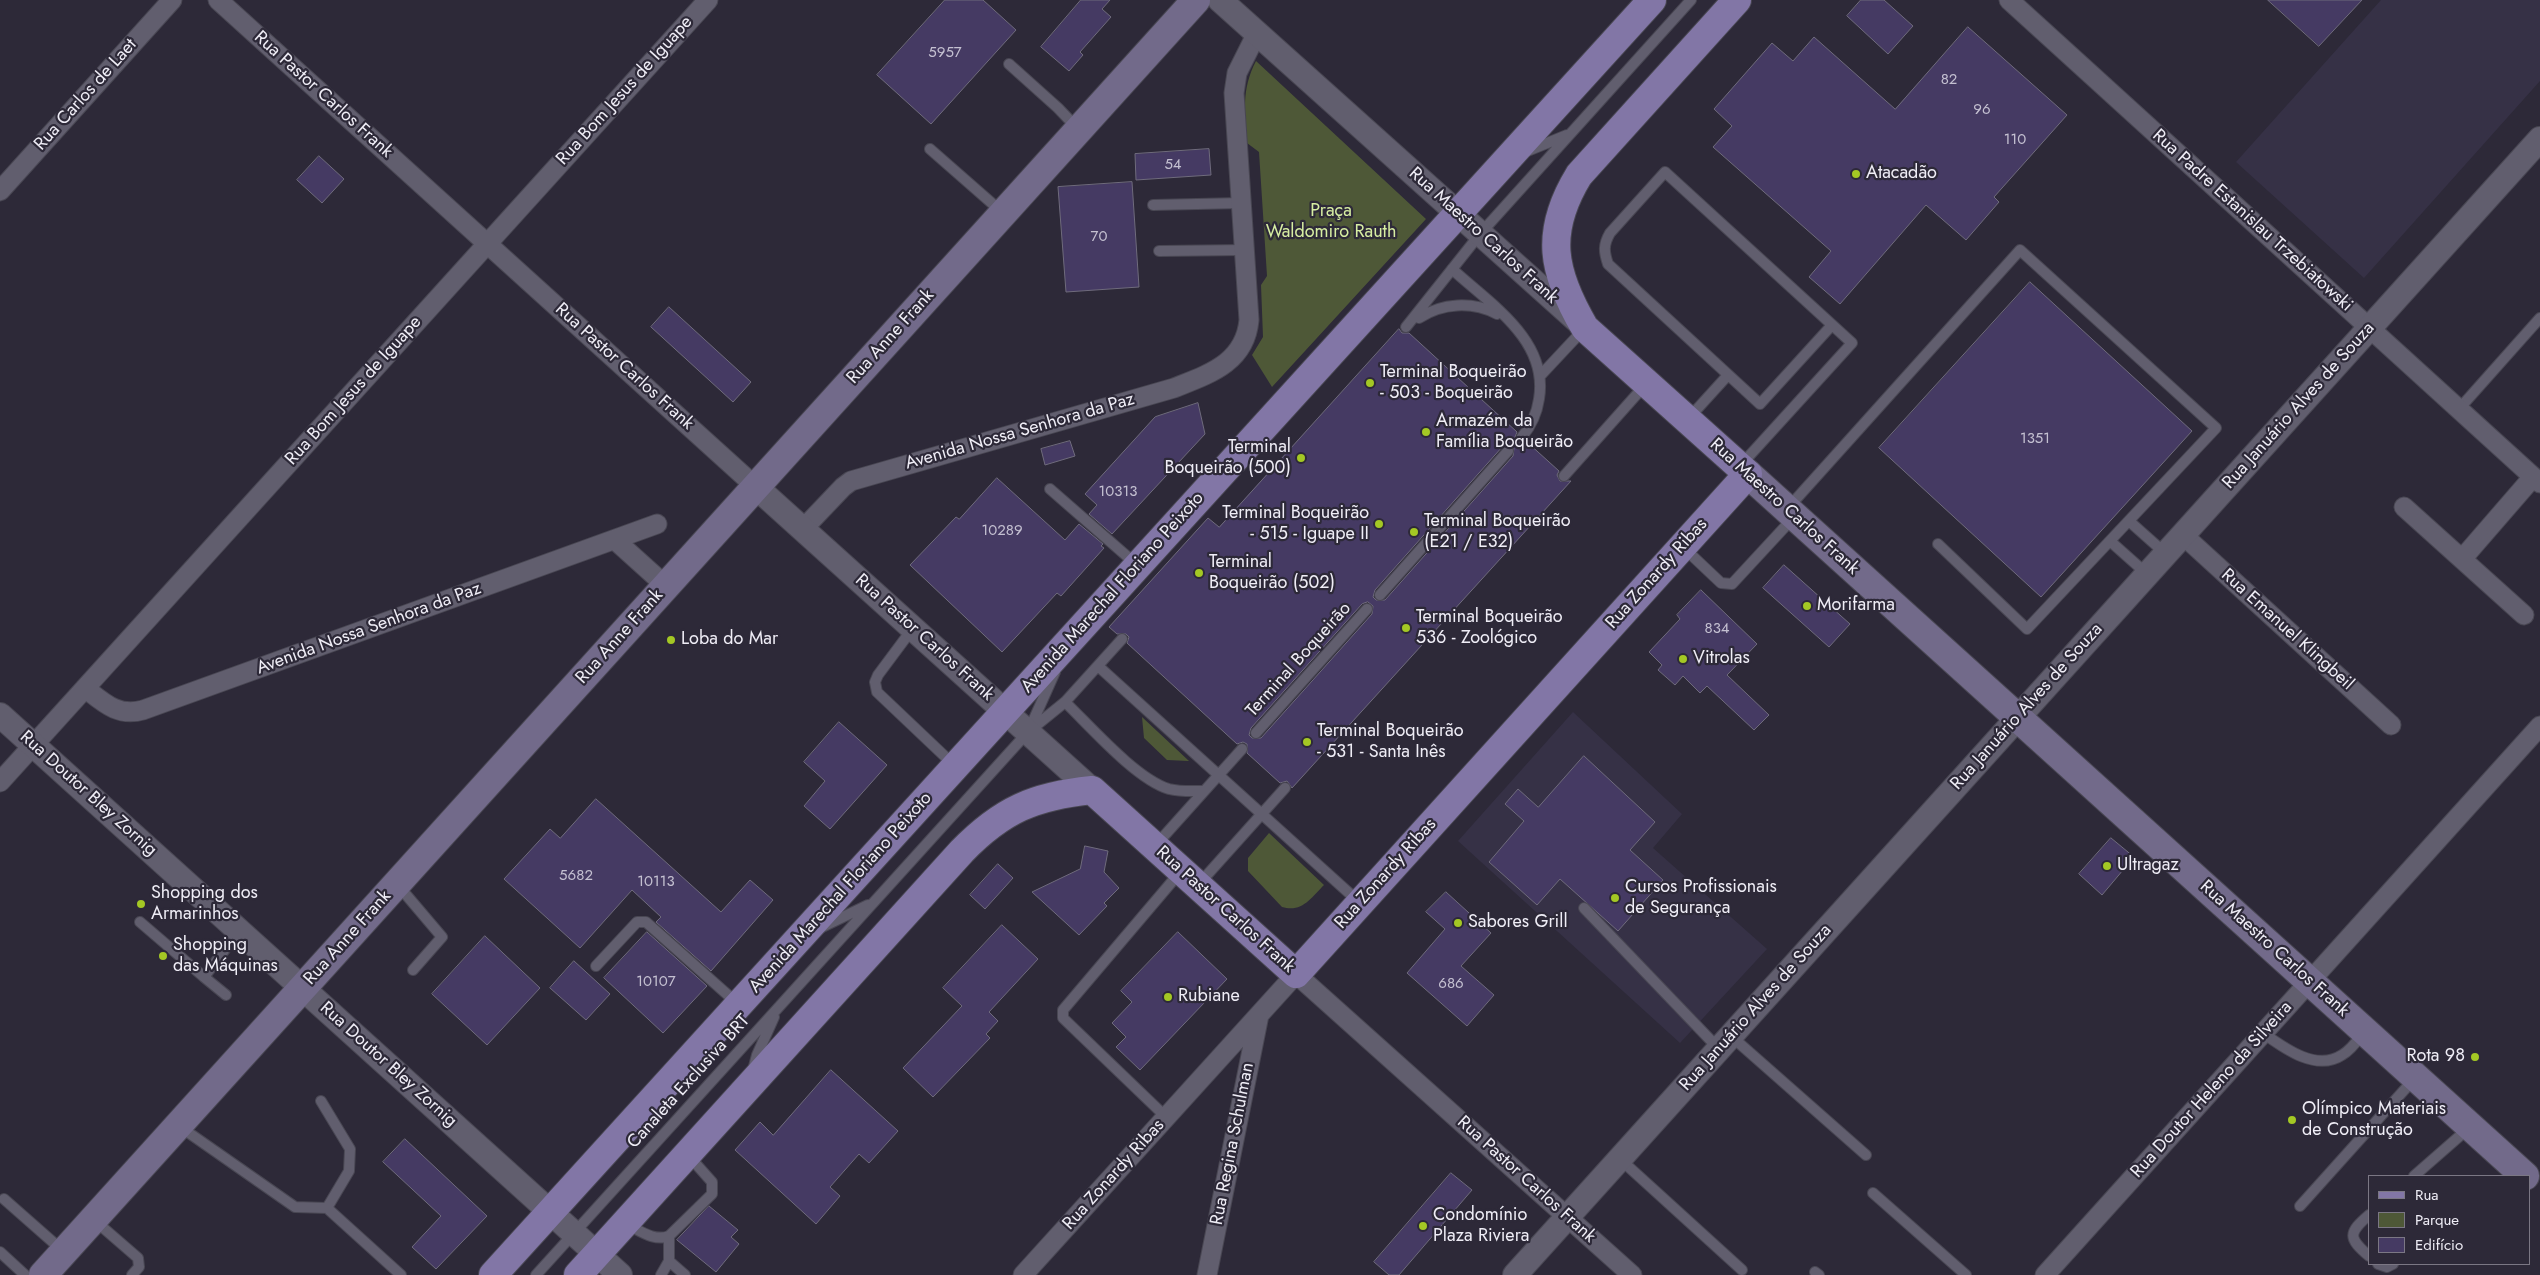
<!DOCTYPE html>
<meta charset="utf-8">
<style>
body{margin:0}
#map{position:relative;width:2540px;height:1275px;overflow:hidden;background:#2d2938;font-family:Jost,sans-serif}
canvas{display:block}
.legend{position:absolute;left:2368px;top:1175px;width:162px;height:90px;box-sizing:border-box;background:#2d2938;border:1px solid #7b7784;margin:0;padding:6px 9px;list-style:none;font-size:15px;color:#efedf6}
.legend li{display:flex;align-items:center;gap:10px;height:25px}
.legend b{width:25px;border:1px solid #7b7784}
</style>
<div id="map">
<canvas width="2540" height="1275"></canvas>
<ul class="legend">
<li><b style="height:6px;background:#8276a6"></b>Rua</li>
<li><b style="height:14px;background:#4e5837"></b>Parque</li>
<li><b style="height:14px;background:#453a63"></b>Edifício</li>
</ul>
</div>
<script>
const c = document.querySelector('canvas').getContext('2d');
c.lineJoin = 'round';
function paint(path, color) {
  c.fillStyle = color;
  c.fill(path, 'evenodd');
}
function trace(path, color, width, dash) {
  c.strokeStyle = color;
  c.lineWidth = width;
  c.lineCap = dash ? 'butt' : 'round';
  c.setLineDash(dash || []);
  c.stroke(path);
}
function drawText(font, color, halo, rows, align = 'center') {
  c.font = font + ' Jost,sans-serif';
  c.lineWidth = 4.5;
  c.setLineDash([]);
  c.textBaseline = 'middle';
  c.strokeStyle = halo;
  c.fillStyle = color;
  for (const [text, x, y, turn = 0] of rows) {
    c.save();
    c.translate(x, y);
    c.rotate((+turn || 0) * Math.PI / 180);
    c.textAlign = isNaN(turn) ? turn : align;
    if (halo) c.strokeText(text, 0, 0);
    c.fillText(text, 0, 0);
    c.restore();
  }
}
paint(new Path2D(`
 M2381 0H2540V81L2364 278 2236 162Z
 M1573 712 1682 814 1653 848 1767 949 1680 1043 1458 841Z`), '#363146');
paint(new Path2D(`
 M1256 61 1426 219 1272 387 1252 355 1263 337 1261 285 1267 276 1259 152 1247 143C1245 112 1241 90 1256 61Z
 M1142 717 1189 761 1167 760 1144 738Z
 M1269 833 1324 885C1311 898 1302 913 1282 907L1248 871V858Z`), '#4e5837');
const building = new Path2D(`
 M945 0H983L1016 30 931 124 877 75Z
 M1081 0H1110L1102 9 1111 17 1080 52 1083 55 1069 71 1041 47Z
 M1861 0H1884L1913 26 1888 54 1847 16Z
 M2268 0H2362L2319 46Z
 M1968 27 2067 115 1994 197 1999 202 1966 240 1926 205 1840 304 1809 277 1831 251 1713 147 1732 126 1714 109 1772 43 1793 61 1814 37 1895 109Z
 M1209 149 1211 175 1136 180 1135 154Z
 M319 156 344 179 322 203 297 180Z
 M1132 182 1139 287 1066 292 1058 187Z
 M2030 282 2192 431 2041 597 1879 448Z
 M669 307 751 382 733 402 651 327Z
 M1399 329 1402 333H1409L1517 432 1515 437 1517 442 1522 444 1527 442 1559 471 1557 475 1560 481H1571L1292 788 1287 781 1280 783 1247 753V744L1243 742 1237 744 1127 643 1129 637 1126 634H1117L1109 627 1208 518 1219 527ZM1509 444 1514 448 1513 456 1385 600H1376L1373 597 1375 590 1503 446ZM1368 602 1373 606 1372 614 1261 738H1252L1249 735 1251 728 1362 604Z
 M1198 403 1205 434 1112 534 1089 514 1097 505 1085 494 1155 417Z
 M1070 441 1075 456 1045 465 1041 449Z
 M997 478 1065 540 1079 524 1103 544 1101 546 1104 548 1061 596 1057 593 1002 652 910 565 956 517 959 519Z
 M1784 565 1850 624 1829 647 1763 588Z
 M1701 590 1757 644 1727 675 1769 715 1754 730 1707 686 1700 693 1683 676 1675 685 1658 670 1662 665 1649 652 1680 619 1677 615Z
 M839 722 887 765 830 829 804 806 825 781 804 762Z
 M1584 756 1655 822 1630 850 1663 880 1618 931 1560 879 1537 905 1489 862 1524 821 1505 804 1518 789 1538 807Z
 M596 799 721 912 750 880 773 900 711 971 656 922 661 917 632 890 580 948 504 879 550 829 560 838Z
 M2111 838 2134 857 2102 895 2079 874Z
 M1085 846 1108 851 1104 872 1119 888 1104 903 1107 906 1079 935 1032 892 1080 869Z
 M998 864 1013 878 985 909 970 895Z
 M1446 892 1491 933 1461 966 1494 995 1467 1026 1407 973 1445 929 1426 912Z
 M1002 925 1038 959 989 1012 998 1021 986 1034 990 1038 933 1097 903 1068 962 1006 943 988Z
 M647 932 707 986 663 1033 604 978Z
 M1178 932 1227 979 1140 1070 1116 1047 1126 1037 1112 1023 1132 1002 1121 991Z
 M485 936 540 988 487 1045 432 994Z
 M574 961 610 994 586 1020 550 988Z
 M831 1070 898 1131 869 1163 859 1154 830 1187 840 1196 816 1224 735 1150 760 1122 773 1135Z
 M405 1139 487 1216 436 1269 412 1247 441 1216 383 1162Z
 M1451 1173 1472 1190 1399 1275H1389L1374 1262Z
 M709 1206 738 1230 731 1237 739 1244 716 1272 677 1240Z`);
paint(building, '#453a63');
trace(building, '#6f6b7c', 1);
const service = new Path2D(`
 M1009 64 1058 108 1078 129
 M930 149 1003 213
 M1525 152 1567 135
 M1153 205 1241 203
 M1159 251 1244 250
 M1452 269C1490 304 1549 340 1539 399 1537 413 1531 426 1522 437
 M1419 318C1442 303 1472 301 1497 314
 M1406 327 1480 234 1691 0
 M1540 376 1584 329
 M2459 409 2540 318
 M1688 419 1728 375
 M1740 466 1852 343C1790 286 1727 229 1665 172L1610 233C1603 245 1604 252 1608 264L1760 404 1832 325
 M1564 476 1646 384
 M1050 489 1137 565
 M1788 508 2020 250 2216 428 2027 629 1938 544
 M2129 521 2166 554
 M2110 541 2147 574
 M1684 548 1721 583 1732 584 1794 517
 M1380 595 1508 451
 M913 628 878 675 875 682 877 692 955 766
 M1098 666 1359 902
 M1065 702C1091 727 1136 779 1169 789 1181 792 1193 791 1204 791
 M1029 730 1055 672
 M1256 733 1367 609
 M1155 846 1242 749
 M397 884 442 937 413 970
 M1198 885 1285 788
 M1584 908 1719 1049
 M140 922 204 977 239 931
 M820 928 868 905
 M596 966 637 922H646L738 1004
 M204 977 226 995
 M2263 1033C2284 1048 2316 1072 2342 1055 2351 1050 2358 1040 2364 1032
 M1731 1036 1866 1155
 M753 1070 757 1055 774 1017
 M321 1101 350 1149 349 1171 327 1208
 M1166 1117 1063 1018V1010L1181 871
 M179 1126 295 1207 327 1208 401 1275
 M1620 1159 1742 1270
 M2414 1176 2470 1127
 M1873 1193 1966 1275
 M4 1199 63 1251
 M2300 1206 2415 1078
 M2369 1215C2348 1233 2348 1238 2369 1256
 M93 1219 138 1258 139 1267 132 1275
 M626 1224C639 1230 654 1242 669 1236L712 1194V1182L688 1155
 M0 1252 25 1275
 M669 1261 685 1275
 M2378 1264 2387 1267 2393 1264
 M1815 1272 1819 1275
 M536 1275 1028 732 1065 702 1122 639
 M661 1275 669 1261V1236`);
const minor = new Path2D(`
 M218 0 756 487
 M2009 0 2540 483
 M0 191 172 0
 M2404 507 2524 615
 M803 529 843 487 851 481 1174 388C1209 374 1245 363 1249 320L1234 93 1237 73 1257 33
 M2183 535 2391 725
 M615 540 666 586
 M2462 559 2533 477
 M85 688C104 703 118 717 143 710L657 524
 M0 782 708 0
 M1023 1275 1296 974 1632 1275
 M1207 1275 1259 1015
 M2045 1275 2540 726`);
const tertiary = new Path2D(`
 M1220 0 1580 323
 M756 487 1092 790
 M0 715 620 1275
 M1515 1275 2540 139`);
const secondary = new Path2D(`
 M1748 474 2525 1176
 M43 1275 1196 0`);
const primary = new Path2D(`
 M493 1275 1652 0
 M578 1275 962 851C1002 810 1034 796 1092 790L1296 974 1748 474 1585 328C1552 272 1544 232 1579 175L1737 0`);
trace(service, '#494753', 12);
trace(minor, '#494753', 21);
trace(tertiary, '#494753', 26);
trace(secondary, '#494753', 30);
trace(primary, '#494753', 30);
trace(service, '#615e6e', 10);
trace(minor, '#615e6e', 19);
trace(tertiary, '#615e6e', 24);
trace(secondary, '#726a8a', 28);
trace(primary, '#8276a6', 28);
for (const [x, y, r, color] of [
 [1856,174,5,"#a4c824"],
 [1370,383,5,"#a4c824"],
 [1426,432,5,"#a4c824"],
 [1301,458,5,"#a4c824"],
 [1379,524,5,"#a4c824"],
 [1414,532,5,"#a4c824"],
 [1199,573,5,"#a4c824"],
 [1807,606,5,"#a4c824"],
 [1406,628,5,"#a4c824"],
 [671,640,5,"#a4c824"],
 [1683,659,5,"#a4c824"],
 [1307,742,5,"#a4c824"],
 [2107,866,5,"#a4c824"],
 [1615,898,5,"#a4c824"],
 [141,904,5,"#a4c824"],
 [1458,923,5,"#a4c824"],
 [163,956,5,"#a4c824"],
 [1168,997,5,"#a4c824"],
 [2475,1057,5,"#a4c824"],
 [2292,1120,5,"#a4c824"],
 [1423,1226,5,"#a4c824"]
]) {
  const dot = new Path2D();
  dot.arc(x, y, r, 0, 2 * Math.PI);
  c.fillStyle = color;
  c.fill(dot);
  trace(dot, '#2d2938', 2);
}
drawText('15px', '#c4c0d1', null, [
 ["5957",945,53],
 ["82",1949,80],
 ["96",1982,110],
 ["110",2015,140],
 ["54",1173,165],
 ["70",1099,237],
 ["1351",2035,439],
 ["10313",1118,492],
 ["10289",1002,531],
 ["834",1717,629],
 ["5682",576,876],
 ["10113",656,882],
 ["10107",656,982],
 ["686",1451,984]
]);
drawText('18px', '#efedf6', '#2d2938', [
 ["Rua Bom Jesus de Iguape",625,91,-48],
 ["Rua Carlos de Laet",86,95,-48],
 ["Rua Pastor Carlos Frank",323,95,42],
 ["Rua Padre Estanislau Trzebiatowski",2252,221,42],
 ["Rua Maestro Carlos Frank",1483,236,42],
 ["Rua Anne Frank",891,337,-48],
 ["Rua Pastor Carlos Frank",624,367,42],
 ["Rua Bom Jesus de Iguape",354,391,-48],
 ["Rua Januário Alves de Souza",2299,406,-48],
 ["Avenida Nossa Senhora da Paz",1020,432,-16],
 ["Rua Maestro Carlos Frank",1784,507,42],
 ["Rua Zonardy Ribas",1657,574,-48],
 ["Avenida Marechal Floriano Peixoto",1113,593,-48],
 ["Avenida Nossa Senhora da Paz",369,629,-20],
 ["Rua Emanuel Klingbeil",2287,630,42],
 ["Rua Anne Frank",620,637,-48],
 ["Rua Pastor Carlos Frank",924,638,42],
 ["Terminal Boqueirão",1299,660,-48],
 ["Rua Januário Alves de Souza",2027,707,-48],
 ["Rua Doutor Bley Zornig",88,794,42],
 ["Rua Zonardy Ribas",1386,874,-48],
 ["Avenida Marechal Floriano Peixoto",841,893,-48],
 ["Rua Pastor Carlos Frank",1225,910,42],
 ["Rua Anne Frank",348,938,-48],
 ["Rua Maestro Carlos Frank",2274,949,42],
 ["Rua Januário Alves de Souza",1756,1008,-48],
 ["Rua Doutor Bley Zornig",388,1065,42],
 ["Canaleta Exclusiva BRT",689,1082,-48],
 ["Rua Doutor Heleno da Silveira",2212,1090,-48],
 ["Rua Regina Schulman",1233,1144,-79],
 ["Rua Zonardy Ribas",1114,1175,-48],
 ["Rua Pastor Carlos Frank",1526,1180,42]
]);
drawText('18px', '#efedf6', '#2d2938', [
 ["Atacadão",1866,174],
 ["Terminal Boqueirão",1380,373],
 ["- 503 - Boqueirão",1380,394],
 ["Armazém da",1436,422],
 ["Família Boqueirão",1436,443],
 ["Terminal",1291,448,"right"],
 ["Boqueirão (500)",1291,469,"right"],
 ["Terminal Boqueirão",1369,514,"right"],
 ["- 515 - Iguape II",1369,535,"right"],
 ["Terminal Boqueirão",1424,522],
 ["(E21 / E32)",1424,543],
 ["Terminal",1209,563],
 ["Boqueirão (502)",1209,584],
 ["Morifarma",1817,606],
 ["Terminal Boqueirão",1416,618],
 ["536 - Zoológico",1416,639],
 ["Loba do Mar",681,640],
 ["Vitrolas",1693,659],
 ["Terminal Boqueirão",1317,732],
 ["- 531 - Santa Inês",1317,753],
 ["Ultragaz",2117,866],
 ["Cursos Profissionais",1625,888],
 ["de Segurança",1625,909],
 ["Shopping dos",151,894],
 ["Armarinhos",151,915],
 ["Sabores Grill",1468,923],
 ["Shopping",173,946],
 ["das Máquinas",173,967],
 ["Rubiane",1178,997],
 ["Rota 98",2465,1057,"right"],
 ["Olímpico Materiais",2302,1110],
 ["de Construção",2302,1131],
 ["Condomínio",1433,1216],
 ["Plaza Riviera",1433,1237]
], 'left');
drawText('18px', '#d7eea2', '#2d2938', [
 ["Praça",1331,212],
 ["Waldomiro Rauth",1331,233]
]);
</script>
